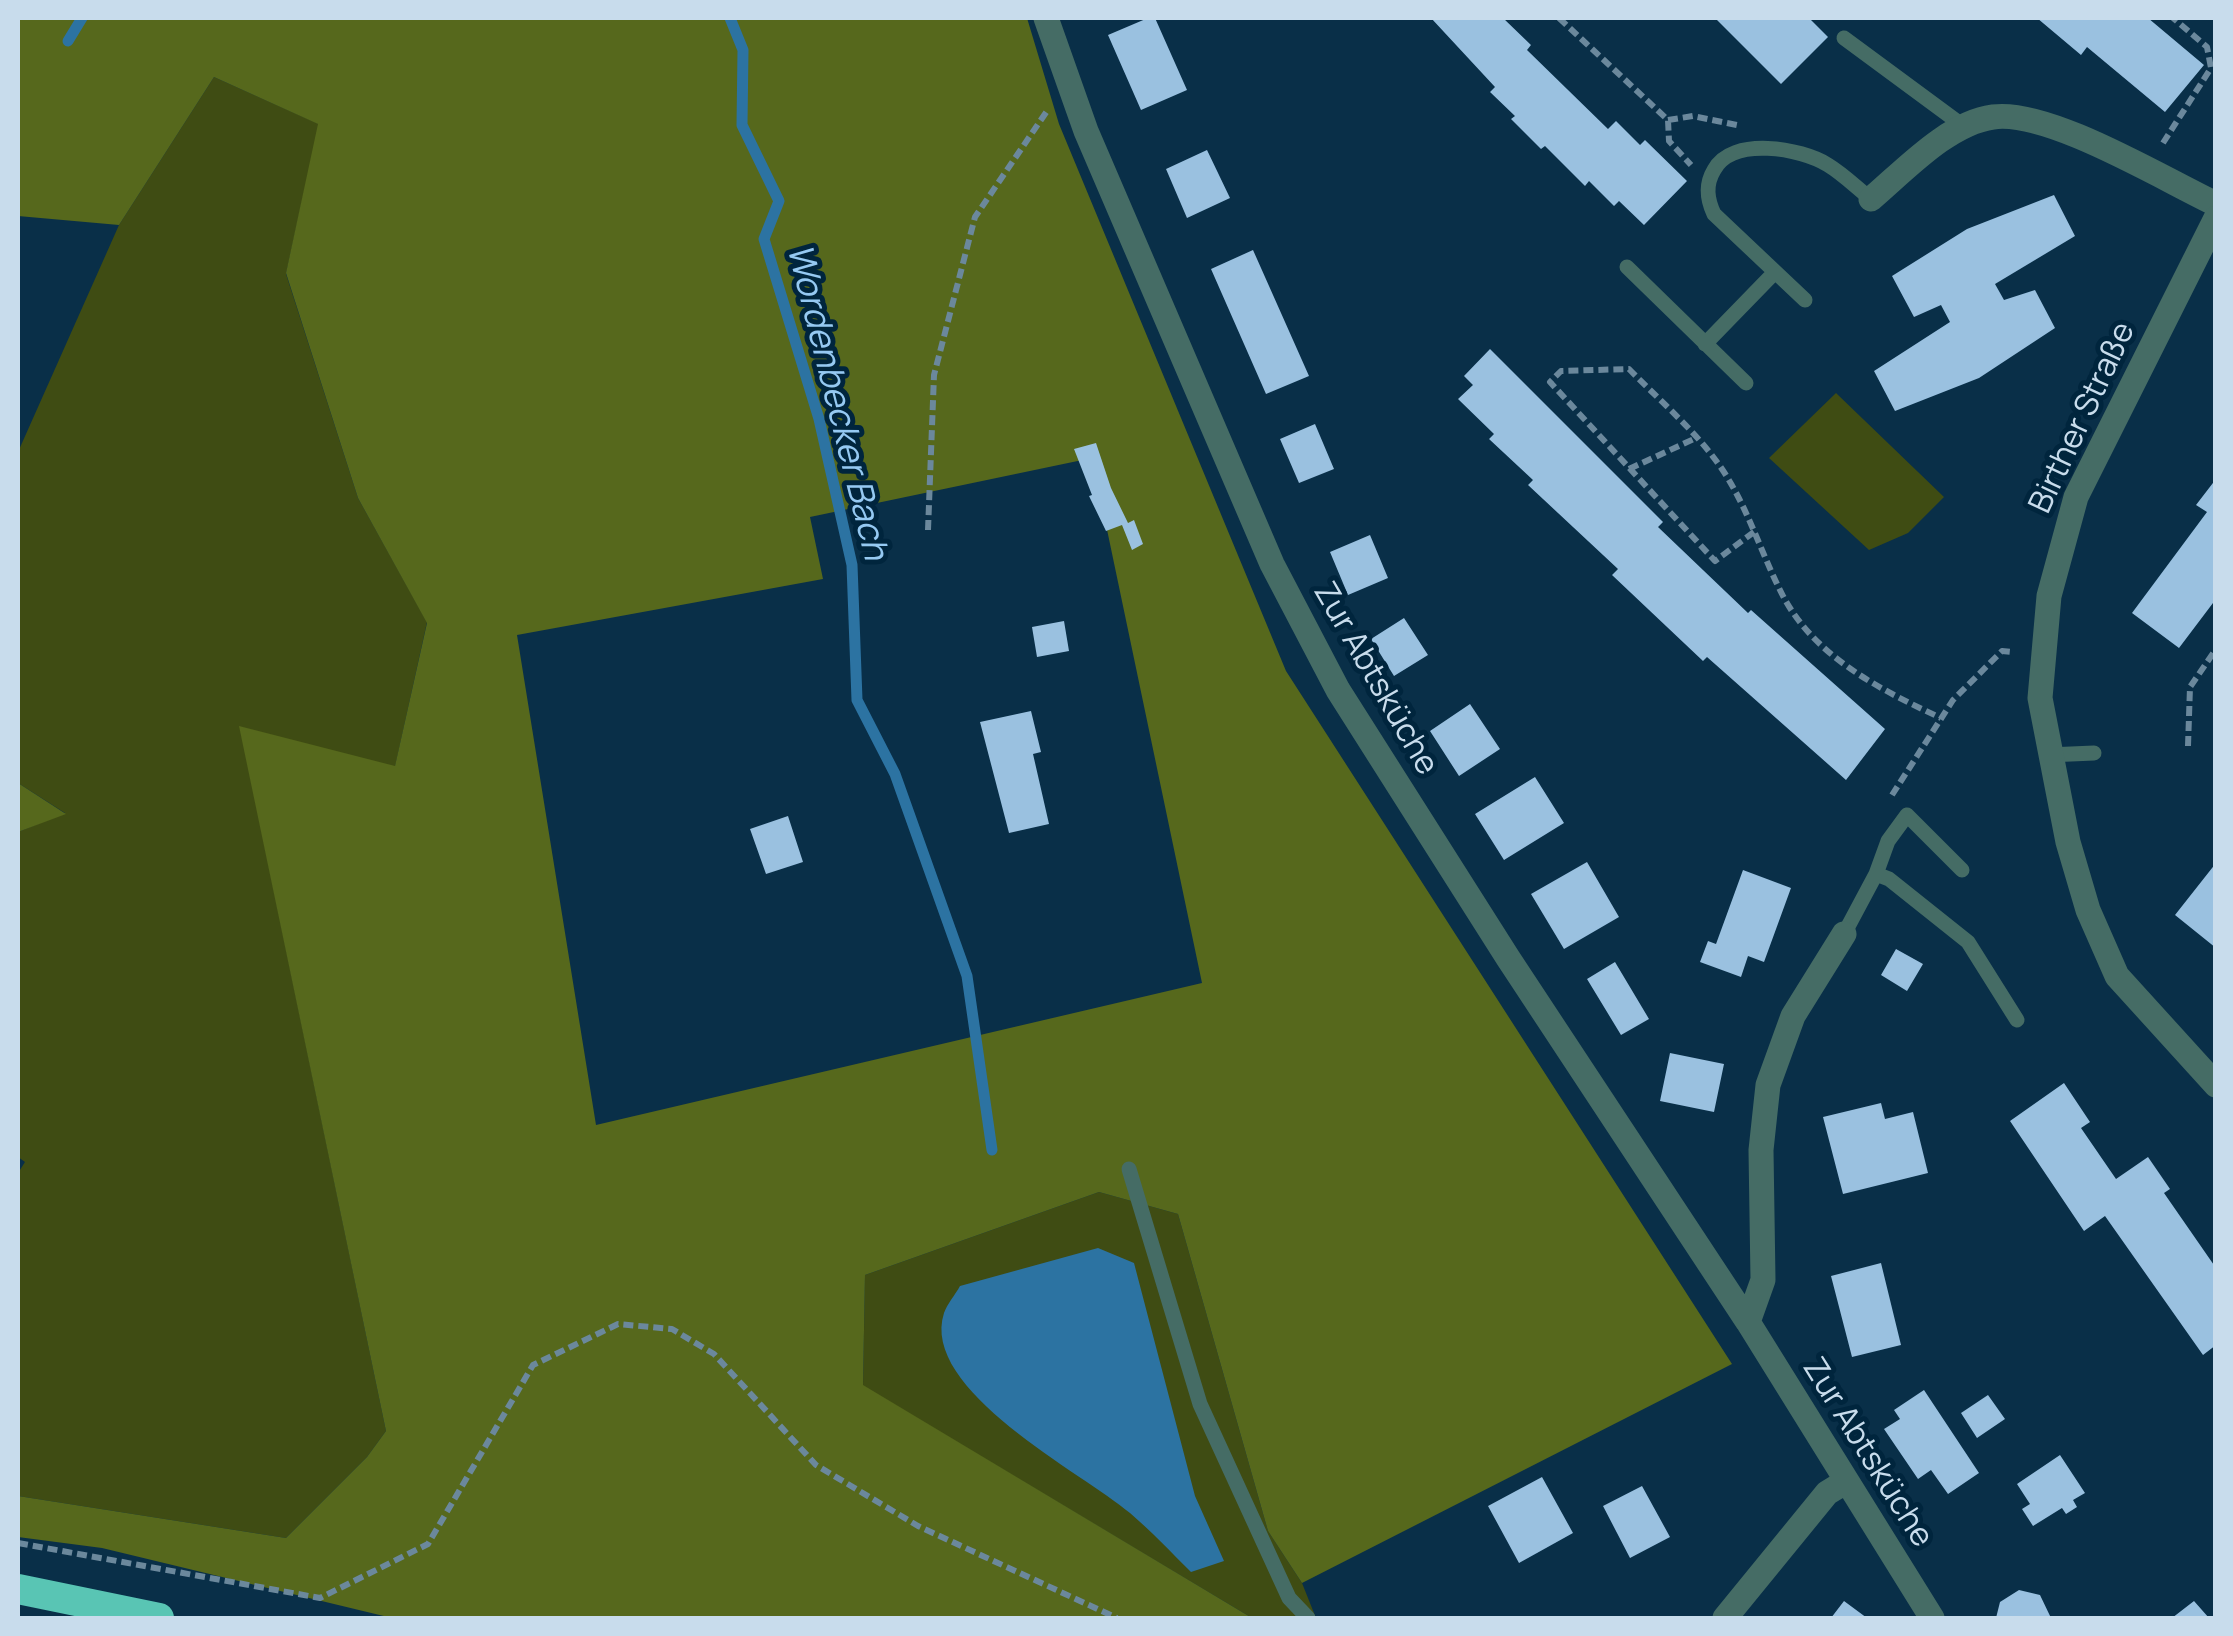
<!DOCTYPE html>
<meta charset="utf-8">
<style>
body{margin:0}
#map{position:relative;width:2233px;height:1636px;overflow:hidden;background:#092f48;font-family:Manrope,sans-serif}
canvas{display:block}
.frame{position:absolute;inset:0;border:20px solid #c8dcec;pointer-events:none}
</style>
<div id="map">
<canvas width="2233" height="1636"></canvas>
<div class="frame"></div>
</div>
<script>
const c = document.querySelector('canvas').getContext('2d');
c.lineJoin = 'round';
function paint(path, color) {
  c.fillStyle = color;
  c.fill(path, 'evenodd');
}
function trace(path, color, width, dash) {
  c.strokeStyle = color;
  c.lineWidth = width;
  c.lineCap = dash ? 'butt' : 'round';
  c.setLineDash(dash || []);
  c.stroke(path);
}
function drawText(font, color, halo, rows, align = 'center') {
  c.font = font + ' Manrope,sans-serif';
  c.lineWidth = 10;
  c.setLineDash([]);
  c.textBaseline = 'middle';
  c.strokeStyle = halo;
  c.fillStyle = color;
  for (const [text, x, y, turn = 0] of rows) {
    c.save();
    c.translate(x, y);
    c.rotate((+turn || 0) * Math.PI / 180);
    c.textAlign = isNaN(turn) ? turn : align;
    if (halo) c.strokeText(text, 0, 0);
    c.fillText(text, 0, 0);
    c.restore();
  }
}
paint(new Path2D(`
 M214 77 319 124 286 274 358 498 427 622 395 767 240 727 386 1431 367 1457 286 1538 18 1496V1173L25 1162 18 1157V832L65 813 18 783V452L119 225Z
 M1836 393 1944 497 1908 533 1869 550 1769 458Z
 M1099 1192 1178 1214 1268 1531 1302 1583 1316 1618H1252L863 1386 865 1275Z`), '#3f4c13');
paint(new Path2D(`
 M18 18H1027L1059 124 1286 671 1732 1364 1302 1583 1268 1531 1178 1214 1099 1192 865 1275 863 1385 1252 1618H392L102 1548 18 1537V1496L286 1538 367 1457 386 1431 239 726 395 766 427 623 358 498 286 273 318 124 214 77 119 225 18 216ZM1092 458 1202 983 596 1125 517 635 823 579 810 517Z
 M18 783 66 814 18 832Z`), '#56681c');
paint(new Path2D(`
 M1098 1248 1134 1263 1195 1496 1224 1561 1191 1572C1171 1552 1151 1531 1130 1513 1083 1473 919 1390 944 1313 947 1304 955 1295 960 1286Z`), '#2c73a2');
trace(new Path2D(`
 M730 18 743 50 742 125 779 201 764 239 819 419 852 565 857 700 895 774 967 976 992 1150
 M68 41 82 18`), '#2c73a2', 11);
paint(new Path2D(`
 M1148 18H1155L1187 90 1141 110 1108 35Z
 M1431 18H1503L1531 45 1527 50 1608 129 1616 121 1640 145 1645 140 1687 181 1644 225 1619 201 1614 206 1589 181 1585 186 1545 146 1541 149 1511 119 1515 116 1490 92 1495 87Z
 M1715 18H1809L1828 37 1781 84Z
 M2037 18H2148L2204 65 2165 112 2087 47 2081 55Z
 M1207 150 1230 198 1187 218 1166 169Z
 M2054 195 2075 236 1995 284 2004 300 2035 290 2055 328 1979 378 1895 411 1874 371 1950 322 1941 305 1914 317 1892 276 1967 229Z
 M1253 250 1309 376 1266 394 1211 269Z
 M1490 349 1663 522 1658 527 1748 613 1751 610 1885 729 1846 780 1707 657 1703 661 1612 575 1618 569 1528 485 1533 480 1489 439 1494 434 1458 399 1473 385 1464 376Z
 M1315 424 1334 469 1299 483 1280 439Z
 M1096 443 1111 488 1128 523 1134 520 1143 544 1132 550 1122 525 1106 531 1089 496 1092 495 1074 449Z
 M2216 479V599L2179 648 2132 613 2207 512 2196 505Z
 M1370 535 1388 578 1348 595 1330 552Z
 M1404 618 1428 655 1394 676 1371 639Z
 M1064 621 1069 651 1037 657 1032 627Z
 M1470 704 1500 749 1459 776 1430 731Z
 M1031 711 1041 752 1033 754 1049 824 1009 833 980 722Z
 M1535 777 1564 823 1504 860 1475 814Z
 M788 816 803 862 766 874 750 829Z
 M1587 862 1619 917 1564 949 1531 894Z
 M2216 863V948L2175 915Z
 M1743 870 1791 888 1764 962 1748 956 1741 977 1700 962 1708 941 1716 944Z
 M1896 949 1923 964 1907 991 1881 975Z
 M1615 962 1649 1019 1621 1035 1587 979Z
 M1670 1053 1724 1064 1714 1112 1660 1101Z
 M2064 1083 2090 1122 2081 1128 2116 1179 2148 1157 2170 1189 2164 1193 2216 1268V1345L2203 1355 2105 1216 2084 1231 2010 1121Z
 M1881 1103 1885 1119 1913 1112 1928 1173 1843 1194 1823 1117Z
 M1881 1263 1901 1345 1852 1357 1831 1276Z
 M1924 1390 1979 1473 1948 1494 1931 1470 1918 1479 1884 1429 1900 1419 1894 1410Z
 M1988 1395 2005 1419 1977 1438 1961 1413Z
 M2060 1455 2085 1493 2073 1500 2077 1507 2066 1514 2062 1508 2033 1526 2022 1509 2030 1504 2017 1484Z
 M1542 1477 1573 1533 1519 1563 1488 1506Z
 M1642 1486 1670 1537 1630 1558 1603 1506Z
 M2019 1590 2040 1595 2051 1618H1996L2000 1602Z
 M1844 1601 1867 1618H1831Z
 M2194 1601 2209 1618H2172Z`), '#9ac1e0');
trace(new Path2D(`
 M1559 18 1668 120 1669 141 1691 165
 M1668 120 1693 116 1737 125
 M2163 143 2211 68 2207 47 2173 18
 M1629 469 1696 438
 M928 530 934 375 975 217 1047 111
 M1754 532 1715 561 1550 382 1561 371 1629 369C1657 398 1690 426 1714 458 1745 498 1759 549 1782 594 1814 657 1881 690 1941 718
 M2188 746 2190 687 2216 649
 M1892 795 1953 700 2002 651 2013 652
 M18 1543 320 1598 428 1544 533 1365 618 1324 672 1329 714 1354 816 1465 918 1526 1117 1618`), '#6b889c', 6, [10, 5]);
trace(new Path2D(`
 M1844 38 1966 128
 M1627 267 1746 383
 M1805 300 1714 214C1707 199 1705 185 1714 170 1732 136 1801 148 1828 165 1843 174 1857 188 1871 199
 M1705 344 1775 272
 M2048 755 2094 753
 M1876 874 1888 841 1907 815 1962 870
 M1844 934 1876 874 1889 879 1968 942 2017 1020
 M1129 1169 1200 1404 1289 1598 1308 1618`), '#456c65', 15);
trace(new Path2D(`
 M1046 18 1086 131 1272 564 1338 690 1508 958 1748 1322 1932 1618
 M1871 199C1904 171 1948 123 1993 117 2048 109 2163 179 2216 204
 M1748 1322 1763 1280 1761 1150 1768 1085 1793 1016 1844 934
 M1725 1618 1827 1493 1845 1482`), '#456c65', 25);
trace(new Path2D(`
 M2216 218 2076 497 2049 596 2040 698 2068 842 2088 910 2117 976 2216 1085`), '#456c65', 25);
trace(new Path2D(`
 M18 1589 159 1618`), '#59c5b4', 30);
drawText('32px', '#c8dcec', '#00253d', [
 ["Birther Straße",2083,418,-65],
 ["Zur Abtsküche",1375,679,60],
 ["Zur Abtsküche",1867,1453,58]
]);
drawText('italic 35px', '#95c9f2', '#00253d', [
 ["Wordenbecker Bach",836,402,76]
]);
</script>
